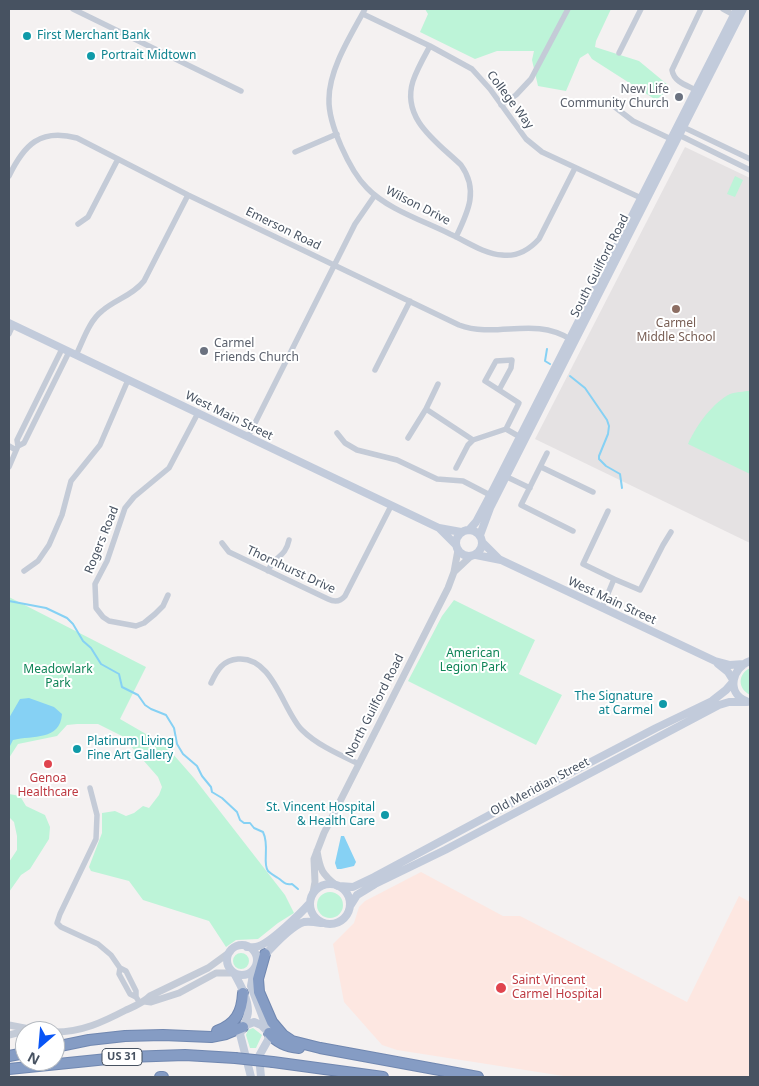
<!DOCTYPE html>
<style>
body{margin:0}
#map{position:relative;width:759px;height:1086px;overflow:hidden;background:#f4f1f1;font-family:"Noto Sans",sans-serif}
canvas{display:block}
.frame{position:absolute;inset:0;border:10px solid #475261;pointer-events:none}
.north{position:absolute;left:15px;top:1021px;width:50px;height:50px;box-sizing:border-box;background:#fff;border:1px solid #b5bac0;border-radius:50%;rotate:207deg;font-size:14px;font-weight:700;line-height:20px;text-align:center;color:#475261}
.north::after{content:'';display:block;margin:auto;width:18px;height:22px;background:#0955f6;clip-path:polygon(50% 0,100% 100%,50% 72%,0 100%)}
</style>
<div id="map">
<canvas width="759" height="1086"></canvas>
<div class="frame"></div>
<div class="north">N</div>
</div>
<script>
const c = document.querySelector('canvas').getContext('2d');
c.lineJoin = 'round';
function paint(path, color) {
  c.fillStyle = color;
  c.fill(path, 'evenodd');
}
function trace(path, color, width, dash) {
  c.strokeStyle = color;
  c.lineWidth = width;
  c.lineCap = dash ? 'butt' : 'round';
  c.setLineDash(dash || []);
  c.stroke(path);
}
function drawText(font, color, halo, rows, align = 'center') {
  c.font = font + ' "Noto Sans",sans-serif';
  c.lineWidth = 4;
  c.setLineDash([]);
  c.textBaseline = 'middle';
  c.strokeStyle = halo;
  c.fillStyle = color;
  for (const [text, x, y, turn = 0] of rows) {
    c.save();
    c.translate(x, y);
    c.rotate((+turn || 0) * Math.PI / 180);
    c.textAlign = isNaN(turn) ? turn : align;
    if (halo) c.strokeText(text, 0, 0);
    c.fillText(text, 0, 0);
    c.restore();
  }
}
paint(new Path2D(`
 M685 147 750 178V543L535 439Z`), '#e5e2e3');
paint(new Path2D(`
 M421 872 503 916H520L687 1002 739 896 750 902V1077H570L397 1050 382 1045 344 1002 333 944 354 923 359 907 365 901Z`), '#fde7e1');
paint(new Path2D(`
 M425 9H611L596 41 595 47 639 61 668 85 667 91 656 100 592 59 588 53 580 58 566 91 538 86 532 60 534 51H497L475 59 420 32 428 14Z
 M735 176 743 180 735 197 727 194Z
 M747 391H750V474L688 444C696 426 711 405 728 395 733 392 742 392 747 391Z
 M9 597 146 667 120 719 165 745 194 778 285 895 294 913 278 923 258 939 236 940 226 947 209 921 143 900 129 881 91 871 89 867 102 833V813L115 811 126 816 134 813 143 806 149 808 159 795 162 787 158 777 122 736 98 724H77L67 725 57 736 18 744 9 758Z
 M454 600 535 640 519 674 562 695 536 745 408 681 442 616Z
 M750 668V695C737 688 738 674 750 668Z
 M9 794 20 796 26 806 45 815 50 827 49 839 30 869 21 875 9 892V862L17 850V836L14 822 9 817Z
 M317 905a13 13 0 1 1 26 0a13 13 0 1 1-26 0Z
 M233 961a8 8 0 1 1 16 0a8 8 0 1 1-16 0Z
 M253 1028 262 1035 256 1048H250L246 1035 248 1030Z`), '#bdf4d8');
paint(new Path2D(`
 M29 698 54 707 62 714C60 741 33 735 13 740L9 748V718L20 699Z
 M341 836H344L356 862 354 866 341 869H337L335 863Z`), '#86d1f4');
trace(new Path2D(`
 M547 349 545 361 550 364
 M570 376 585 388 607 420 609 426 608 434 599 456V459L606 466 620 474 622 488
 M9 601 46 608 67 618 73 624 83 641 91 648 101 664 119 674 122 687 138 695 145 705 151 709 166 715 174 728 177 744 183 754 197 766 202 776 211 787 212 792 222 798 237 812 240 820 244 823H250L254 828 263 832C270 846 262 863 268 871 271 874 275 876 278 878 284 882 284 885 292 884L298 889`), '#86d1f4', 2);
const motorway = new Path2D(`
 M265 954 258 979 259 992 272 1022 283 1035 292 1041 320 1048 478 1077
 M217 1031C236 1024 242 1012 243 993
 M269 1033C277 1043 286 1047 299 1048
 M55 1047 89 1040 125 1036 163 1035 211 1037 226 1034 243 1027
 M9 1056 25 1053
 M273 1062 383 1077
 M9 1069 127 1057 185 1055 235 1058
 M160 1077H163`);
trace(motorway, '#7087b0', 12);
trace(new Path2D(`
 M73 9 241 91
 M365 9C351 35 329 69 329 99 328 124 350 171 367 188 387 209 424 221 450 234 466 241 484 254 502 255 517 257 529 250 539 239L575 168
 M723 9 734 15
 M363 14 430 46 472 69 490 89 526 139 542 152 641 198
 M430 46C424 57 417 69 413 81 401 119 437 142 461 165 479 190 468 212 456 237
 M619 53 641 9
 M696 90C686 85 674 82 672 70L701 9
 M607 101 633 121 671 139
 M501 105 516 95 531 79 568 9
 M683 127 750 159
 M679 135 750 170
 M295 152 337 134
 M9 176C24 145 40 128 77 138L188 195 459 325C497 339 533 316 570 339
 M78 224 88 217 118 159
 M9 334 13 325
 M76 355C83 341 89 321 102 311 116 299 132 296 144 281L188 195
 M512 360 511 368 499 390 485 381 496 361Z
 M375 370 410 301
 M499 390 519 403 506 429
 M426 409 473 440
 M337 433 345 443 357 450 397 460 437 479 463 481 490 495
 M248 437 355 224 375 195
 M408 438 426 409 438 384
 M9 446 16 450
 M18 446 24 443 69 352
 M547 453 521 505 573 531
 M9 467 18 446 17 440 62 349
 M541 467 593 492
 M456 468 468 445 473 440 506 429 520 437
 M507 477 530 488
 M222 543 229 552 328 599C334 602 340 602 345 596L391 506
 M24 571 38 561 49 545 62 515 71 481 100 445 128 380
 M268 571C274 555 285 559 289 540
 M614 579 640 590 663 545 671 532
 M168 595 163 606 155 614 144 623 136 626 109 621 103 617 96 608 95 584 107 561 125 508 134 497 169 468 198 413
 M602 608 614 579 583 564 608 511
 M211 683C217 670 223 660 238 659 273 656 283 711 302 730 317 745 340 755 359 764
 M90 788 97 815 96 839 60 914 57 923 61 927 98 944 111 955 120 968 126 971 136 991V997L140 1003
 M120 968 119 974 130 994 136 997`), '#c4cbd7', 5.5);
trace(new Path2D(`
 M454 572 470 557
 M317 851C320 870 322 874 337 886
 M313 893 315 882 314 859 324 833 448 588 454 572 458 550
 M144 1001 151 1002 179 993 216 973H234
 M9 1025 40 1031
 M55 1032C82 1032 103 1022 126 1010 135 1006 143 1003 150 996L208 968 230 952
 M9 1035 25 1031`), '#c4cbd7', 7);
trace(new Path2D(`
 M9 323 439 528 456 545
 M439 528 461 532
 M456 543a13 13 0 1 1 26 0a13 13 0 1 1-26 0Z
 M469 530 476 522 494 488 737 9
 M480 535 490 508 743 9
 M483 543 499 559
 M476 555 501 560 715 661 730 665 744 664
 M718 664 728 672 733 680
 M746 701C726 693 732 667 750 661
 M310 904a20 20 0 1 1 40 0a20 20 0 1 1-40 0Z
 M339 886 353 887 374 877 497 811 656 728 712 701 726 690 733 682
 M350 906 357 895 375 884 445 850 719 705 729 702H747
 M227 960a15 15 0 1 1 30 0a15 15 0 1 1-30 0Z
 M247 947C252 947 255 948 259 946 271 942 300 914 309 904
 M263 957C272 947 291 926 304 922 309 921 315 922 321 923
 M254 969 251 986 268 1031
 M234 973C240 984 248 998 248 1011 248 1017 245 1022 243 1027
 M251 1077 240 1034 244 1026 254 1022 261 1025 269 1033 268 1040 259 1056 261 1077`), '#c2cbdb', 8);
trace(motorway, '#859cc4', 10);
const motorwayBridge = new Path2D(`
 M235 1058 273 1062`);
trace(motorwayBridge, '#7087b0', 12, []);
trace(motorwayBridge, '#859cc4', 10);
for (const [x, y, r, color] of [
 [27,36,5,"#0f9aa8"],
 [91,56,5,"#0f9aa8"],
 [679,97,5,"#6b7280"],
 [676,309,5,"#8d6e63"],
 [204,351,5,"#6b7280"],
 [663,704,5,"#0f9aa8"],
 [77,749,5,"#0f9aa8"],
 [48,764,5,"#e0444e"],
 [385,815,5,"#0f9aa8"],
 [501,988,6,"#e0444e"]
]) {
  const dot = new Path2D();
  dot.arc(x, y, r, 0, 2 * Math.PI);
  c.fillStyle = color;
  c.fill(dot);
  trace(dot, '#fff', 2);
}
for (const [x, y, w] of [
 [122,1057,40]
]) {
  const box = new Path2D();
  box.roundRect(x - w / 2, y - 8.5, w, 17, 4);
  c.fillStyle = '#fff';
  c.fill(box);
  trace(box, '#475261', 1);
}
drawText('bold 11px', '#475261', null, [
 ["US 31",122,1057]
]);
drawText('12px', '#0d838f', '#fff', [
 ["First Merchant Bank",37,36],
 ["Portrait Midtown",101,56],
 ["The Signature",653,697,"right"],
 ["at Carmel",653,711,"right"],
 ["Platinum Living",87,742],
 ["Fine Art Gallery",87,756],
 ["St. Vincent Hospital",375,808,"right"],
 ["& Health Care",375,822,"right"]
], 'left');
drawText('12px', '#5b616d', '#fff', [
 ["New Life",669,90],
 ["Community Church",669,104],
 ["Carmel",214,344,"left"],
 ["Friends Church",214,358,"left"]
], 'right');
drawText('12px', '#475261', '#fff', [
 ["College Way",510,100,53],
 ["Wilson Drive",418,206,27],
 ["Emerson Road",283,229,26],
 ["South Guilford Road",600,266,-63],
 ["West Main Street",229,416,26],
 ["Rogers Road",102,540,-68],
 ["Thornhurst Drive",291,570,25],
 ["West Main Street",612,601,25],
 ["North Guilford Road",375,706,-63],
 ["Old Meridian Street",540,787,-28]
]);
drawText('12px', '#785e54', '#fff', [
 ["Carmel",676,324],
 ["Middle School",676,338]
]);
drawText('12px', '#0f8457', '#fff', [
 ["American",473,654],
 ["Legion Park",473,668],
 ["Meadowlark",58,670],
 ["Park",58,684]
]);
drawText('12px', '#be3a42', '#fff', [
 ["Genoa",48,779],
 ["Healthcare",48,793],
 ["Saint Vincent",512,981,"left"],
 ["Carmel Hospital",512,995,"left"]
]);
</script>
